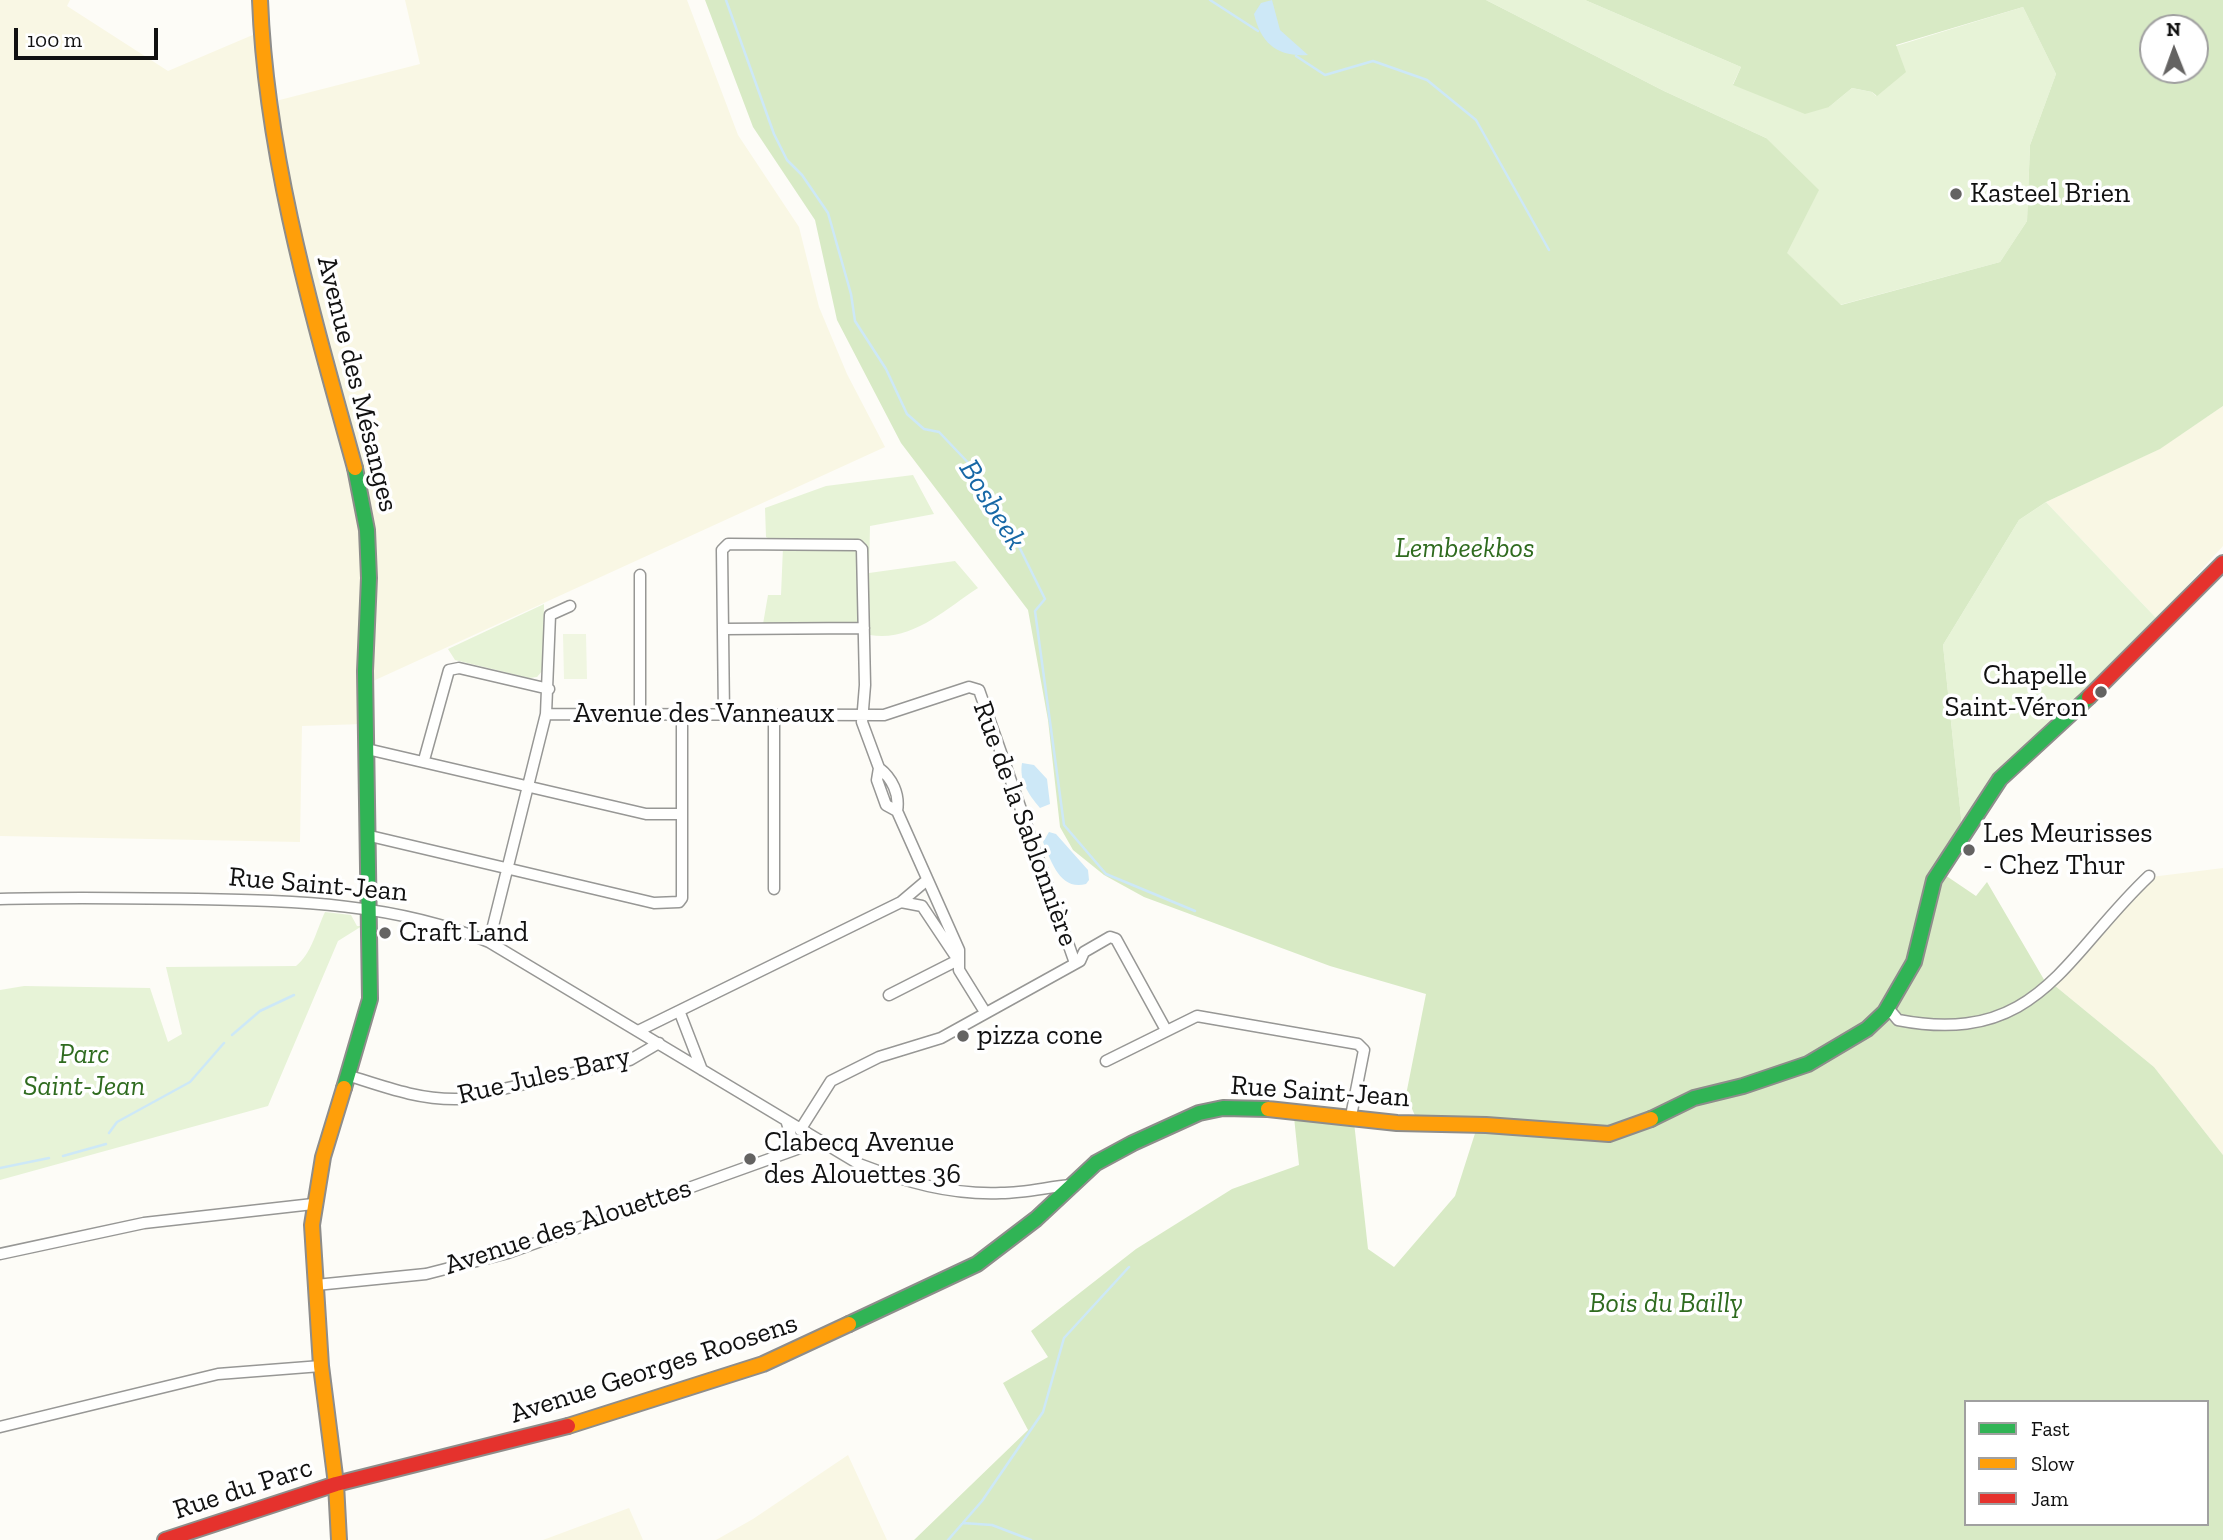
<!DOCTYPE html>
<meta charset="utf-8">
<style>
body{margin:0}
#map{position:relative;width:2223px;height:1540px;overflow:hidden;background:#fdfcf7;font-family:"Zilla Slab",serif}
canvas{display:block}
.legend{position:absolute;left:1964px;top:1400px;width:245px;height:126px;box-sizing:border-box;background:#fff;border:2px solid #a0a0a0;margin:0;padding:9px 12px;list-style:none;font-size:21px;color:#111}
.legend li{display:flex;align-items:center;gap:14px;height:35px}
.legend b{width:35px;border:2px solid #a0a0a0}
.north{position:absolute;left:2139px;top:14px;width:70px;height:70px;box-sizing:border-box;background:#fff;border:2px solid #a0a0a0;border-radius:50%;rotate:359deg;font-size:19px;font-weight:700;line-height:28px;text-align:center;color:#111}
.north::after{content:'';display:block;margin:auto;width:24px;height:32px;background:#646362;clip-path:polygon(50% 0,100% 100%,50% 72%,0 100%)}
.scale{position:absolute;left:14px;top:28px;width:144px;height:32px;box-sizing:border-box;border:4px solid #111;border-top:0;padding-left:9px;font-size:21px;line-height:24px;white-space:nowrap;color:#111;-webkit-text-stroke:5px #fff;paint-order:stroke}
</style>
<div id="map">
<canvas width="2223" height="1540"></canvas>
<ul class="legend">
<li><b style="height:9px;background:#30b455"></b>Fast</li>
<li><b style="height:9px;background:#ff9f0a"></b>Slow</li>
<li><b style="height:9px;background:#e5322d"></b>Jam</li>
</ul>
<div class="north">N</div>
<div class="scale">100 m</div>
</div>
<script>
const c = document.querySelector('canvas').getContext('2d');
c.lineJoin = 'round';
function paint(path, color) {
  c.fillStyle = color;
  c.fill(path, 'evenodd');
}
function trace(path, color, width, dash) {
  c.strokeStyle = color;
  c.lineWidth = width;
  c.lineCap = dash ? 'butt' : 'round';
  c.setLineDash(dash || []);
  c.stroke(path);
}
function drawText(font, color, halo, rows, align = 'center') {
  c.font = font + ' "Zilla Slab",serif';
  c.lineWidth = 7;
  c.setLineDash([]);
  c.textBaseline = 'middle';
  c.strokeStyle = halo;
  c.fillStyle = color;
  for (const [text, x, y, turn = 0] of rows) {
    c.save();
    c.translate(x, y);
    c.rotate((+turn || 0) * Math.PI / 180);
    c.textAlign = isNaN(turn) ? turn : align;
    if (halo) c.strokeText(text, 0, 0);
    c.fillText(text, 0, 0);
    c.restore();
  }
}
paint(new Path2D(`
 M0 0H70L67 6 168 71 255 34 264 104 420 64 405 0H687L738 135 799 227 819 307 847 374 885 447 360 687 363 724 302 726 300 842 0 836Z
 M2223 406V546L2157 619 2046 502 2159 449Z
 M2223 868V1155L2154 1067 2054 985 2151 877Z
 M848 1455 887 1540H716L753 1519Z
 M629 1508 643 1540H543Z`), '#f9f7e4');
paint(new Path2D(`
 M1486 0H1585L1741 67 1733 84 1829 107 1852 88 1872 92 1876 96 1896 46 2023 7 2056 74 2030 145 2027 221 2000 262 1840 305 1786 253 1766 138 1664 91Z
 M913 475 934 514 870 526 869 573 955 561 978 588C944 610 912 642 870 635L869 623 763 624 768 595H781L783 547 766 537 765 508 826 486Z
 M2046 502 2157 619 1962 827 1943 645 2019 520Z
 M544 604 543 670 537 677 529 678 455 660 448 649Z
 M325 912 351 915 357 926H362L338 941 268 1106 0 1180V990L24 986 150 988 168 1042 182 1034 166 967 296 966C312 953 316 931 325 912Z`), '#e7f3d7');
paint(new Path2D(`
 M705 0H1486L1664 91 1766 138 1819 190 1787 253 1841 305 2000 262 2027 221 2030 145 2056 74 2023 7 1896 45 1906 72 1877 96 1872 92 1852 88 1829 107 1805 114 1733 85 1741 67 1585 0H2223V406L2160 449 2046 502 2019 520 1943 645 1962 827 1942 873 1976 896 1987 882 2046 983 2054 985 2154 1067 2223 1155V1540H914L1028 1430 1003 1383 1048 1357 1031 1331 1136 1249 1232 1189 1299 1165 1294 1117 1354 1122 1368 1249 1394 1267 1455 1196 1478 1124 1416 1118 1406 1095 1426 994 1330 966 1144 897 1104 875 1073 850 1060 827 1048 720 1028 610 901 443 837 320 815 220 753 127ZM2153 28H2195V70H2153ZM1966 1402H2207V1524H1966Z`), '#d8eac5');
paint(new Path2D(`
 M563 634H586L587 679H564Z`), '#f0f6e1');
paint(new Path2D(`
 M1272 0 1280 30 1308 55C1278 57 1261 44 1254 14L1261 3Z
 M1022 763 1034 765 1047 779 1050 804 1040 808C1028 794 1019 780 1022 763Z
 M1049 832 1056 834 1088 870 1089 880 1086 884C1060 891 1051 861 1043 842Z`), '#cde8f7');
trace(new Path2D(`
 M726 0 774 134 787 160 802 175 828 213 851 294 855 321 886 369 907 414 924 429 939 432 977 472V486L982 498 994 496 1045 599 1035 611 1064 825 1106 874 1195 911
 M1210 0 1258 31
 M1296 56 1325 75 1373 61 1427 80 1476 120 1549 250
 M232 1035 260 1011 294 995
 M109 1133 117 1122 190 1082 224 1043
 M63 1156 106 1144
 M0 1168 49 1158
 M963 1523 992 1525 1031 1540
 M948 1540 982 1501 1043 1412 1064 1338 1129 1267`), '#cde8f7', 2.5);
const street = new Path2D(`
 M640 575V714
 M724 629 864 628
 M546 714 884 715 969 687 979 690 1075 963
 M724 715 722 550 728 544 858 545 862 549 865 685 862 722 879 768 877 780 886 805 897 811
 M774 715V889
 M367 749 646 814H682
 M424 760 449 670 459 668 549 689
 M879 768C892 778 900 794 897 811L959 950V970L985 1012
 M370 836 654 903 679 902 682 898V714
 M0 899C66 897 131 898 197 899 297 901 395 903 489 942L859 1164C906 1182 950 1195 1001 1193 1025 1193 1048 1187 1071 1185
 M922 906 958 960
 M922 906 901 902 927 880
 M489 942 546 714 550 615 570 606
 M889 995 958 960
 M1888 1008 1898 1020C2038 1047 2064 956 2149 876
 M680 1013 702 1070
 M638 1031 901 902
 M1106 1061 1197 1016 1358 1044 1364 1050 1351 1116
 M347 1075C385 1087 419 1100 459 1099L630 1060 659 1043
 M787 1123 792 1139 788 1152
 M800 1130 831 1081 879 1057 941 1038 1080 961 1084 952 1110 937 1116 939 1166 1030
 M0 1254 144 1223 313 1204
 M316 1285 426 1274 508 1253 800 1148 812 1138
 M0 1427 218 1374 321 1366`);
const fast = new Path2D(`
 M344 1088 370 999 365 671 369 578 367 530 355 468
 M1651 1119 1694 1098 1743 1086 1808 1064 1867 1029 1885 1012 1914 962 1934 880 2000 779 2089 697
 M849 1324 977 1264 1036 1219 1096 1163 1133 1143 1199 1113 1223 1108 1268 1109`);
const slow = new Path2D(`
 M260 0C266 158 313 316 355 468
 M1268 1109 1397 1123 1486 1125 1609 1134 1651 1119
 M568 1426 763 1364 849 1324
 M339 1540 336 1484 321 1366 312 1225 323 1157 344 1088`);
const jam = new Path2D(`
 M2089 697 2223 563
 M165 1540 336 1484 568 1426`);
trace(street, '#979795', 13);
trace(fast, '#8e8d8b', 18);
trace(slow, '#8e8d8b', 18);
trace(jam, '#8e8d8b', 18);
trace(street, '#fffffe', 10);
trace(fast, '#30b455', 14);
trace(slow, '#ff9f0a', 14);
trace(jam, '#e5322d', 14);
for (const [x, y, r, color] of [
 [1956,194,7,"#646362"],
 [2101,692,7,"#646362"],
 [1969,850,7,"#646362"],
 [385,933,7,"#646362"],
 [963,1036,7,"#646362"],
 [750,1159,7,"#646362"]
]) {
  const dot = new Path2D();
  dot.arc(x, y, r, 0, 2 * Math.PI);
  c.fillStyle = color;
  c.fill(dot);
  trace(dot, '#fff', 2.5);
}
drawText('28px', '#111', '#fff', [
 ["Kasteel Brien",1970,194],
 ["Chapelle",2087,676,"right"],
 ["Saint-Véron",2087,708,"right"],
 ["Les Meurisses",1983,834],
 ["- Chez Thur",1983,866],
 ["Craft Land",399,933],
 ["pizza cone",977,1036],
 ["Clabecq Avenue",764,1143],
 ["des Alouettes 36",764,1175]
], 'left');
drawText('28px', '#111', '#fff', [
 ["Avenue des Mésanges",357,384,76],
 ["Avenue des Vanneaux",704,714],
 ["Rue de la Sablonnière",1025,824,70],
 ["Rue Saint-Jean",318,885,5],
 ["Rue Jules Bary",544,1076,-13],
 ["Rue Saint-Jean",1320,1092,4],
 ["Avenue des Alouettes",568,1227,-18],
 ["Avenue Georges Roosens",654,1369,-18],
 ["Rue du Parc",243,1489,-18]
]);
drawText('italic 28px', '#2f6b1f', '#fff', [
 ["Lembeekbos",1465,549],
 ["Parc",84,1055],
 ["Saint-Jean",84,1087],
 ["Bois du Bailly",1666,1304]
]);
drawText('italic 30px', '#1768a6', '#fff', [
 ["Bosbeek",992,505,58]
]);
</script>
